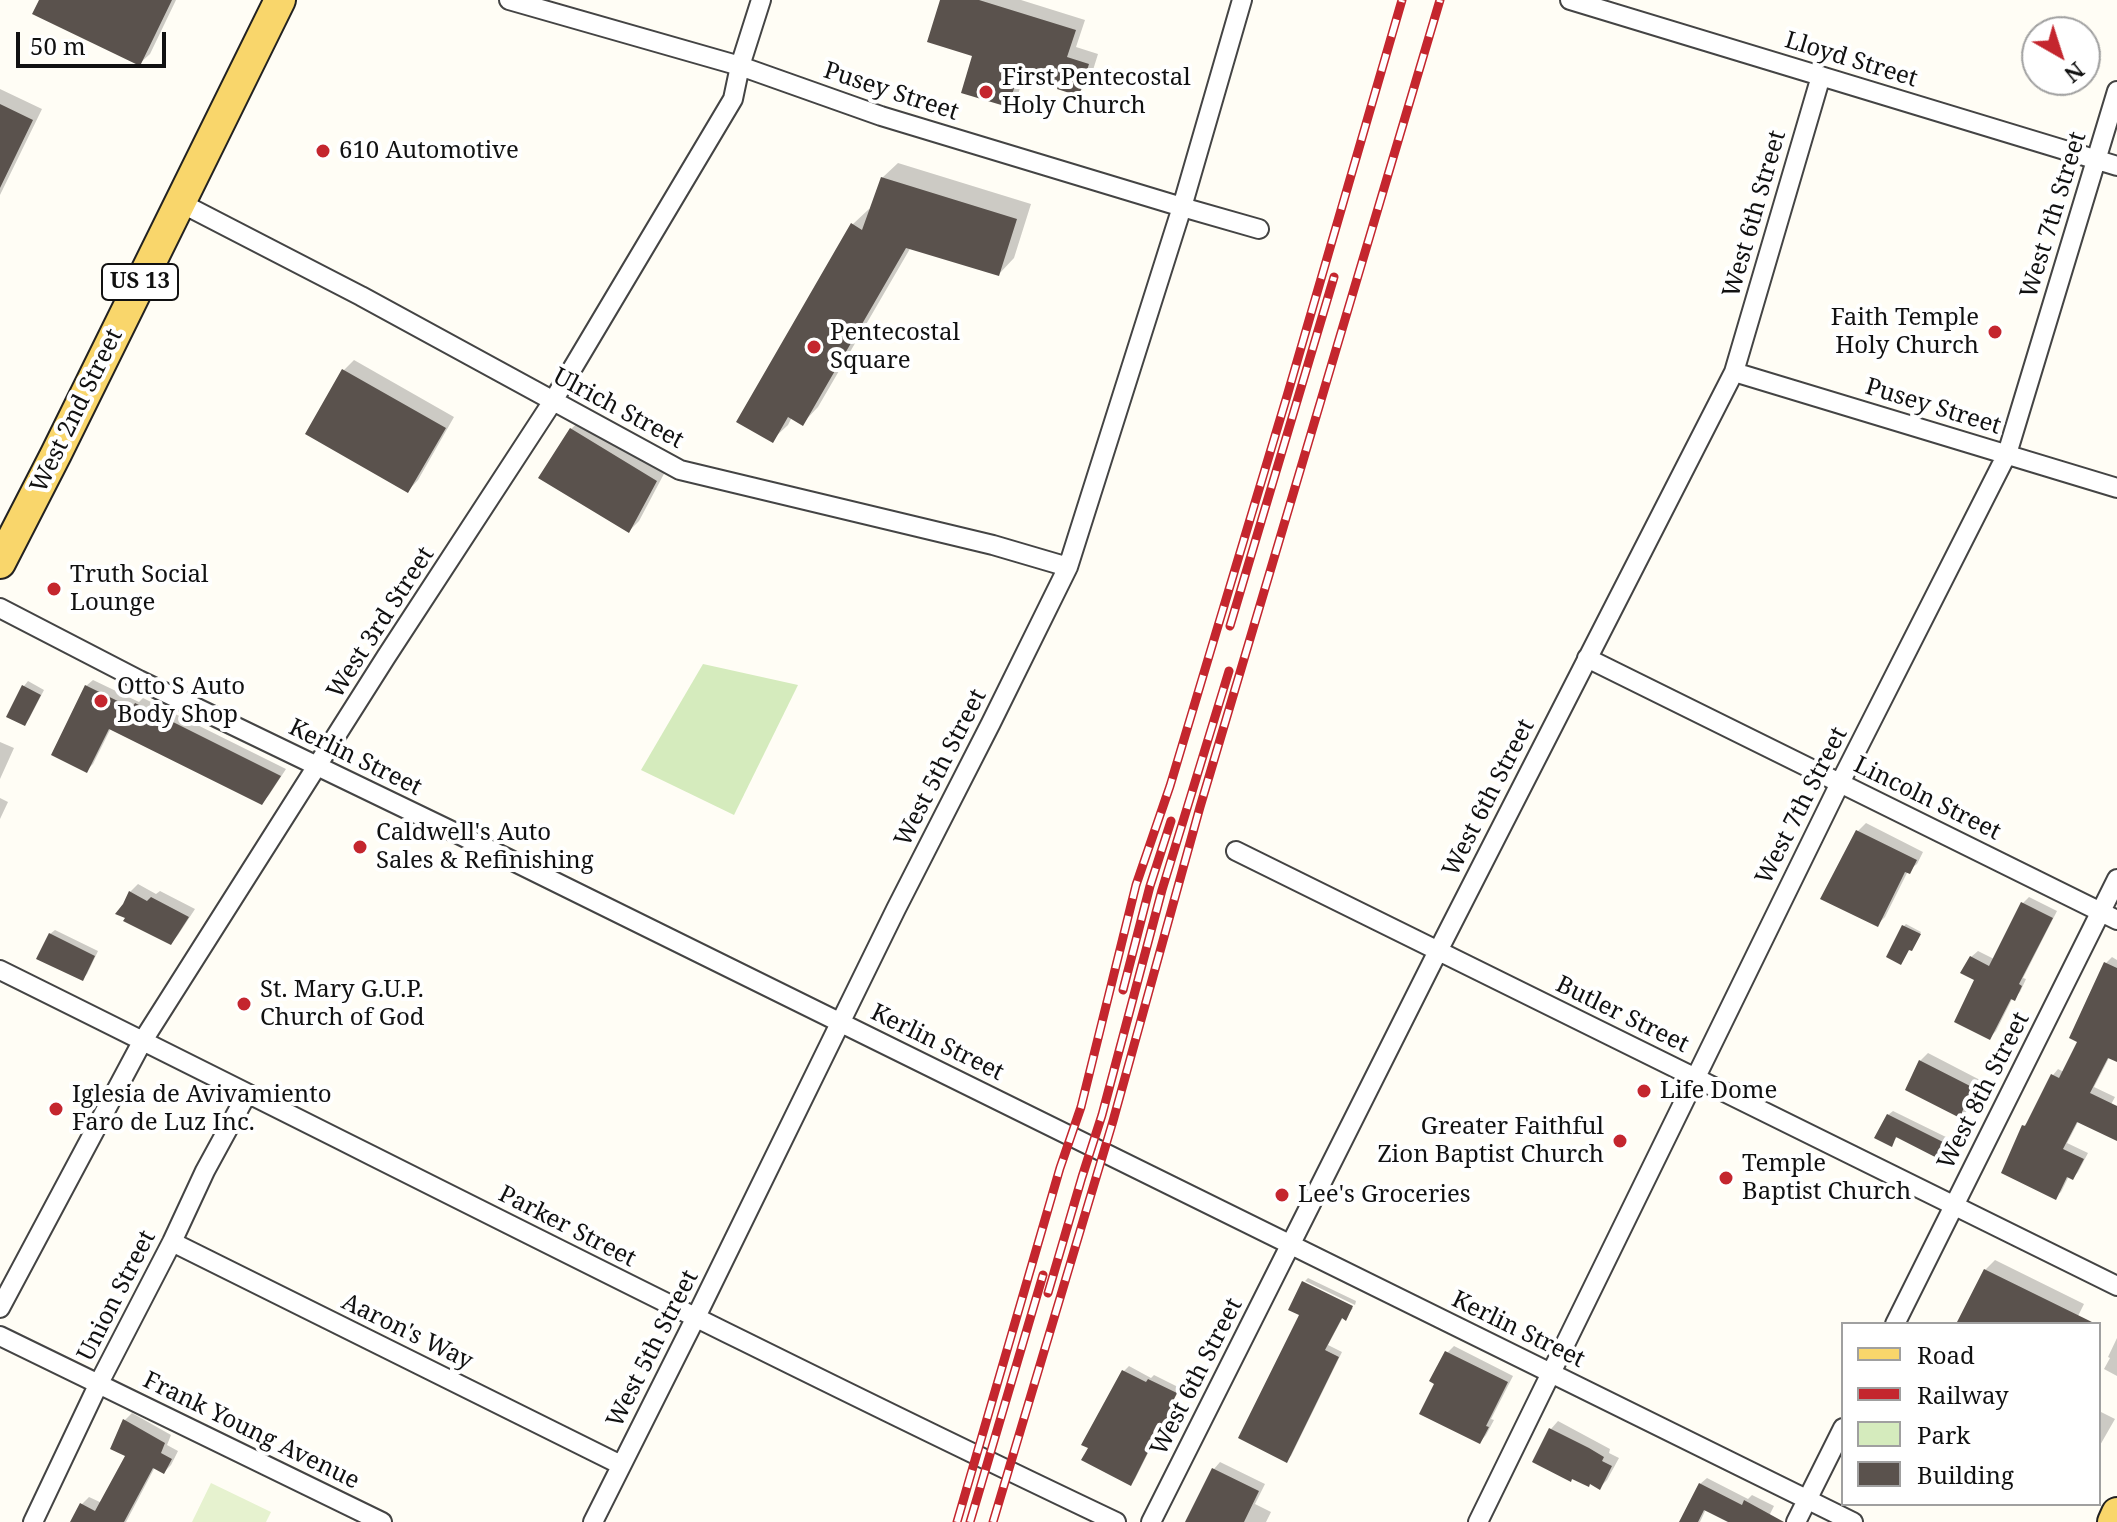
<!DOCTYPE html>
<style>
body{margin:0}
#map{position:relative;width:2117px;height:1522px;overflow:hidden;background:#fffdf5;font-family:"Noto Serif",serif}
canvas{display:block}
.legend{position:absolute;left:1841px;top:1322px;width:260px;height:184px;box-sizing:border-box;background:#fff;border:2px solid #a0a0a0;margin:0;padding:10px 14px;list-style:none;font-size:24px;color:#111}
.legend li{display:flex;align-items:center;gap:16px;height:40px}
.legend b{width:40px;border:2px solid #a0a0a0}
.north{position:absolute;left:2021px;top:16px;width:80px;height:80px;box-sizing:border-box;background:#fff;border:2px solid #a0a0a0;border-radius:50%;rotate:141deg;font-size:22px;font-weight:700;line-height:32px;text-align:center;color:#111}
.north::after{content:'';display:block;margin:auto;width:28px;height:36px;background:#c4262e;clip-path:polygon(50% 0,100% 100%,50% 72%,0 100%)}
.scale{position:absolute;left:16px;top:32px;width:150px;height:36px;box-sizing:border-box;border:4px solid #111;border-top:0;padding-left:10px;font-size:24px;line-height:28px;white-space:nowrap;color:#111;-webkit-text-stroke:6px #fff;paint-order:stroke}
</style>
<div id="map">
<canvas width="2117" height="1522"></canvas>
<ul class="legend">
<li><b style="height:10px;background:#f9d66b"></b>Road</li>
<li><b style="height:10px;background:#c4262e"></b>Railway</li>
<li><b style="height:22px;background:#d5ebbd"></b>Park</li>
<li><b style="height:22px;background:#5a524d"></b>Building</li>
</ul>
<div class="north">N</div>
<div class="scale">50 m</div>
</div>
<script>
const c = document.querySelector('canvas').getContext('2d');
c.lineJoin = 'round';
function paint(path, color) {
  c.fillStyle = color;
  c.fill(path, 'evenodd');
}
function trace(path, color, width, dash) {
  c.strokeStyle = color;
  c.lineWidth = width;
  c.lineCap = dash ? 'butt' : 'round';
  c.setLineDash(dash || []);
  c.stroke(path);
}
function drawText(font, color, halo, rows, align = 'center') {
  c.font = font + ' "Noto Serif",serif';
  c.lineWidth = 8;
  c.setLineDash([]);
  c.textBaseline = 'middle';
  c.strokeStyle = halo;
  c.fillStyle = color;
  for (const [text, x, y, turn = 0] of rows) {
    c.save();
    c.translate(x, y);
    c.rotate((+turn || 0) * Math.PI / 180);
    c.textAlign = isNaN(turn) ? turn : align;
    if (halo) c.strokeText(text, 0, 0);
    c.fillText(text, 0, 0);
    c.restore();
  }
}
paint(new Path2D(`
 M703 664 798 685 734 815 641 770Z`), '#d5ebbd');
paint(new Path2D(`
 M211 1483 271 1512 266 1522H192Z`), '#e6f2cf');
paint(new Path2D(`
 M41 0H176L150 54 139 64Z
 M943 0H1021L1085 20 1076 47 1098 54 1089 83 1078 93 1062 81 1025 70 1018 95 1007 105Z
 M0 89 42 109 0 195Z
 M898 163 1031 204 1014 258 999 274 911 247 818 407 803 423 792 417 788 425 772 440 853 224 869 209 871 211 882 178Z
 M354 360 454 417 418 480 408 491 308 433 344 370Z
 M582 419 666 470 639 521 629 531 571 429Z
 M93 680 139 702 143 698 286 769 269 795 262 802 111 728 93 764 87 770 86 686Z
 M28 681 44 690 29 719 24 724V686Z
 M0 742 14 748 0 779Z
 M0 798 8 802 0 819Z
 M1866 823 1923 852 1917 864 1908 871 1885 917 1877 925 1822 898 1858 831Z
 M138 884 156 894 160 891 195 909 178 935 171 943 130 892Z
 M2029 897 2057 911 2023 978 2026 979 2020 992 2014 998 2013 997 1996 1031 1990 1037 1971 957 1978 951 1994 959 2023 903Z
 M1906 924 1921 932 1913 947 1910 948 1904 926Z
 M55 930 98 951 87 974 82 979 50 934Z
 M2112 957 2117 960V1060L2110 1056 2094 1087 2115 1097 2108 1110 2117 1115V1139L2079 1120 2067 1143 2088 1153 2078 1172 2073 1178 2069 1176 2061 1192 2055 1197 2024 1126 2029 1121 2053 1075 2058 1069 2064 1072 2079 1041 2072 1037 2106 963Z
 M1928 1053 1980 1080 1968 1103V1110L1961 1117 1920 1061Z
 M1893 1111 1948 1138 1942 1151 1937 1155 1898 1136 1891 1144 1888 1115Z
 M1995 1260 2084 1304 2074 1324H1958L1985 1270Z
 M1308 1278 1356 1301 1355 1305 1305 1281Z
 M1303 1284 1353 1308 1346 1318 1343 1317 1328 1345 1342 1352 1291 1456 1287 1460 1302 1314Z
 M2117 1338V1376L2104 1369 2110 1358 2108 1357Z
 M1454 1346 1513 1376 1491 1419 1494 1420 1486 1435 1480 1442 1447 1353Z
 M1129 1366 1151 1378 1154 1375 1180 1388 1173 1401 1176 1403 1170 1414 1165 1419 1135 1479 1131 1483 1124 1371Z
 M2099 1411 2115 1419 2099 1447Z
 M132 1413 171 1435 167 1445 178 1451 171 1465 164 1472 155 1467 126 1522H72L82 1504 89 1497 102 1503 128 1455 125 1420Z
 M1558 1421 1610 1449 1609 1453 1619 1458 1607 1480 1600 1487 1551 1429Z
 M1220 1462 1265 1484 1255 1504 1271 1512 1266 1522H1187L1214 1469Z
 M1707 1478 1748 1499 1752 1495 1774 1506 1766 1522H1733L1706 1509 1700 1522H1681L1700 1484Z`), '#0003');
paint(new Path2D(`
 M39 0H172L140 66 32 14Z
 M940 0H979L1076 30 1067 57 1089 64 1079 96 1057 89 1059 83 1020 70 1008 107 961 93 972 56 927 42Z
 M0 104 33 120 0 188Z
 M881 177 1017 219 999 276 906 248 803 426 788 417 773 443 736 422 851 223 862 230Z
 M342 369 446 428 408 493 305 434Z
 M570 428 657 481 629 533 538 478Z
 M22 685 41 695 25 726 6 717Z
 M85 685 132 708 135 703 281 776 262 805 109 729 87 773 51 755Z
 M1856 830 1917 860 1910 874 1905 872 1878 927 1820 899Z
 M129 891 147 901 151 897 189 917 171 945 123 921 125 918 115 914 123 904Z
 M2021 902 2053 918 2019 984 2022 986 2015 1001 2011 999 1990 1040 1954 1022 1974 980 1960 973 1970 956 1989 966Z
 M1902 925 1921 934 1912 951 1909 950 1901 965 1886 957Z
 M49 933 95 956 83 981 36 959Z
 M2104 962 2117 968V1062L2108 1058 2090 1093 2117 1106V1141L2077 1122 2063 1149 2084 1159 2073 1180 2067 1177 2056 1200 2001 1173 2022 1125 2025 1126 2051 1074 2059 1078 2077 1042 2069 1038Z
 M1919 1060 1974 1088 1962 1112V1119L1905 1090Z
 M1887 1114 1945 1143 1937 1158 1896 1137 1892 1147 1874 1138Z
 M1984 1269 2096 1324H1956Z
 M1302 1281 1353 1306 1346 1321 1342 1318 1325 1350 1339 1357 1287 1463 1238 1438 1299 1315 1288 1310Z
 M1445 1351 1508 1382 1486 1426 1489 1427 1480 1444 1419 1414 1434 1384 1429 1381Z
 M1122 1370 1146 1382 1148 1379 1177 1393 1170 1407 1173 1408 1166 1421 1164 1420 1131 1486 1081 1460 1088 1448 1081 1445Z
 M123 1419 165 1443 161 1453 172 1459 164 1474 153 1468 124 1522H70L80 1503 95 1511 125 1456 110 1449Z
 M1549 1428 1589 1448 1604 1457 1602 1461 1612 1466 1600 1490 1590 1484 1589 1487 1572 1479 1571 1482 1532 1462Z
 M1212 1468 1259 1491 1244 1522H1185Z
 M1699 1483 1742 1505 1744 1500 1784 1522H1728L1704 1510 1698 1522H1679Z`), '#5a524d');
const street = new Path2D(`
 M509 0 740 66 881 116 1182 207 1259 229
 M1570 0 2117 166
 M179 202 361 296 680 470 993 545 1068 567
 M1734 372 2117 488
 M0 608 139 680 458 834 1853 1522
 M1587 658 2117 920
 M1236 851 2117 1286
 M0 970C372 1154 741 1344 1116 1522
 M172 1242 621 1465
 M0 1308 142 1042 386 657 553 401 733 99 740 66 761 0
 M1895 1324 2117 879
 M0 1336 382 1522
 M33 1522 99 1383 172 1242 205 1171 247 1094
 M593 1522 695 1319 896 909 991 723 1068 567 1182 207 1242 0
 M1151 1522 1438 951 1734 372 1821 76
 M1478 1522 1840 783 2007 454 2117 91
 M1796 1522 1843 1428`);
const primary = new Path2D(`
 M0 563 56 454 280 0
 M2113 1522 2117 1513`);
trace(street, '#444', 22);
trace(primary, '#222', 34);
trace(street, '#fff', 18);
trace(primary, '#f9d66b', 30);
const rail = new Path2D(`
 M1230 626 1334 277
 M1123 990 1150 886 1171 821
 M1048 1293 1082 1177 1102 1115 1162 890 1229 671
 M957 1522 1060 1168 1081 1107 1136 885 1170 786 1287 396 1402 0
 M970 1522 1043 1275
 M993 1522 1113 1121 1200 807 1440 0`);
trace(rail, '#c4262e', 9);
trace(rail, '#fff', 6, [18]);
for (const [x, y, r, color] of [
 [986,92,8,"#c4262e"],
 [323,151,8,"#c4262e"],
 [1995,332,8,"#c4262e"],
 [814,347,8,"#c4262e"],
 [54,589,8,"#c4262e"],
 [101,701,8,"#c4262e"],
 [360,847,8,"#c4262e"],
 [244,1004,8,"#c4262e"],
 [1644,1091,8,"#c4262e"],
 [56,1109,8,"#c4262e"],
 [1620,1141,8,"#c4262e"],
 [1726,1178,8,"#c4262e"],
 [1282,1195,8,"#c4262e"]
]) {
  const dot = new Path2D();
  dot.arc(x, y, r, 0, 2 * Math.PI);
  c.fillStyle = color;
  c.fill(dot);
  trace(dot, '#fff', 3);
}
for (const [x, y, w] of [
 [140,282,76]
]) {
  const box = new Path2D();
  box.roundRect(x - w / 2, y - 18, w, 36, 6);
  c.fillStyle = '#fff';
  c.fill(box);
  trace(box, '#111', 2);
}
drawText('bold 22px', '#111', null, [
 ["US 13",140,282]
]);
drawText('24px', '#111', '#fff', [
 ["Lloyd Street",1851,60,17],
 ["Pusey Street",891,92,18],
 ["West 6th Street",1755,214,-74],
 ["West 7th Street",2054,215,-73],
 ["Pusey Street",1933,407,17],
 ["Ulrich Street",618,409,28],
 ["West 2nd Street",77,411,-64],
 ["West 3rd Street",381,623,-57],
 ["Kerlin Street",355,758,26],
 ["West 5th Street",941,768,-63],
 ["West 6th Street",1489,798,-63],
 ["Lincoln Street",1927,799,26],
 ["West 7th Street",1802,806,-63],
 ["Butler Street",1622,1015,26],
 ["Kerlin Street",937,1043,26],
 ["West 8th Street",1984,1091,-63],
 ["Parker Street",567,1227,27],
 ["Union Street",117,1296,-63],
 ["Kerlin Street",1518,1330,26],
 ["Aaron's Way",407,1332,26],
 ["West 5th Street",653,1349,-63],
 ["West 6th Street",1197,1377,-63],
 ["Frank Young Avenue",251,1431,26]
]);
drawText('24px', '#111', '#fff', [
 ["First Pentecostal",1002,78],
 ["Holy Church",1002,106],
 ["610 Automotive",339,151],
 ["Faith Temple",1979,318,"right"],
 ["Holy Church",1979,346,"right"],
 ["Pentecostal",830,333],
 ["Square",830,361],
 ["Truth Social",70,575],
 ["Lounge",70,603],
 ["Otto S Auto",117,687],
 ["Body Shop",117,715],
 ["Caldwell's Auto",376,833],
 ["Sales & Refinishing",376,861],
 ["St. Mary G.U.P.",260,990],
 ["Church of God",260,1018],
 ["Life Dome",1660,1091],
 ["Iglesia de Avivamiento",72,1095],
 ["Faro de Luz Inc.",72,1123],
 ["Greater Faithful",1604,1127,"right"],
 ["Zion Baptist Church",1604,1155,"right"],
 ["Temple",1742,1164],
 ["Baptist Church",1742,1192],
 ["Lee's Groceries",1298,1195]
], 'left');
</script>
